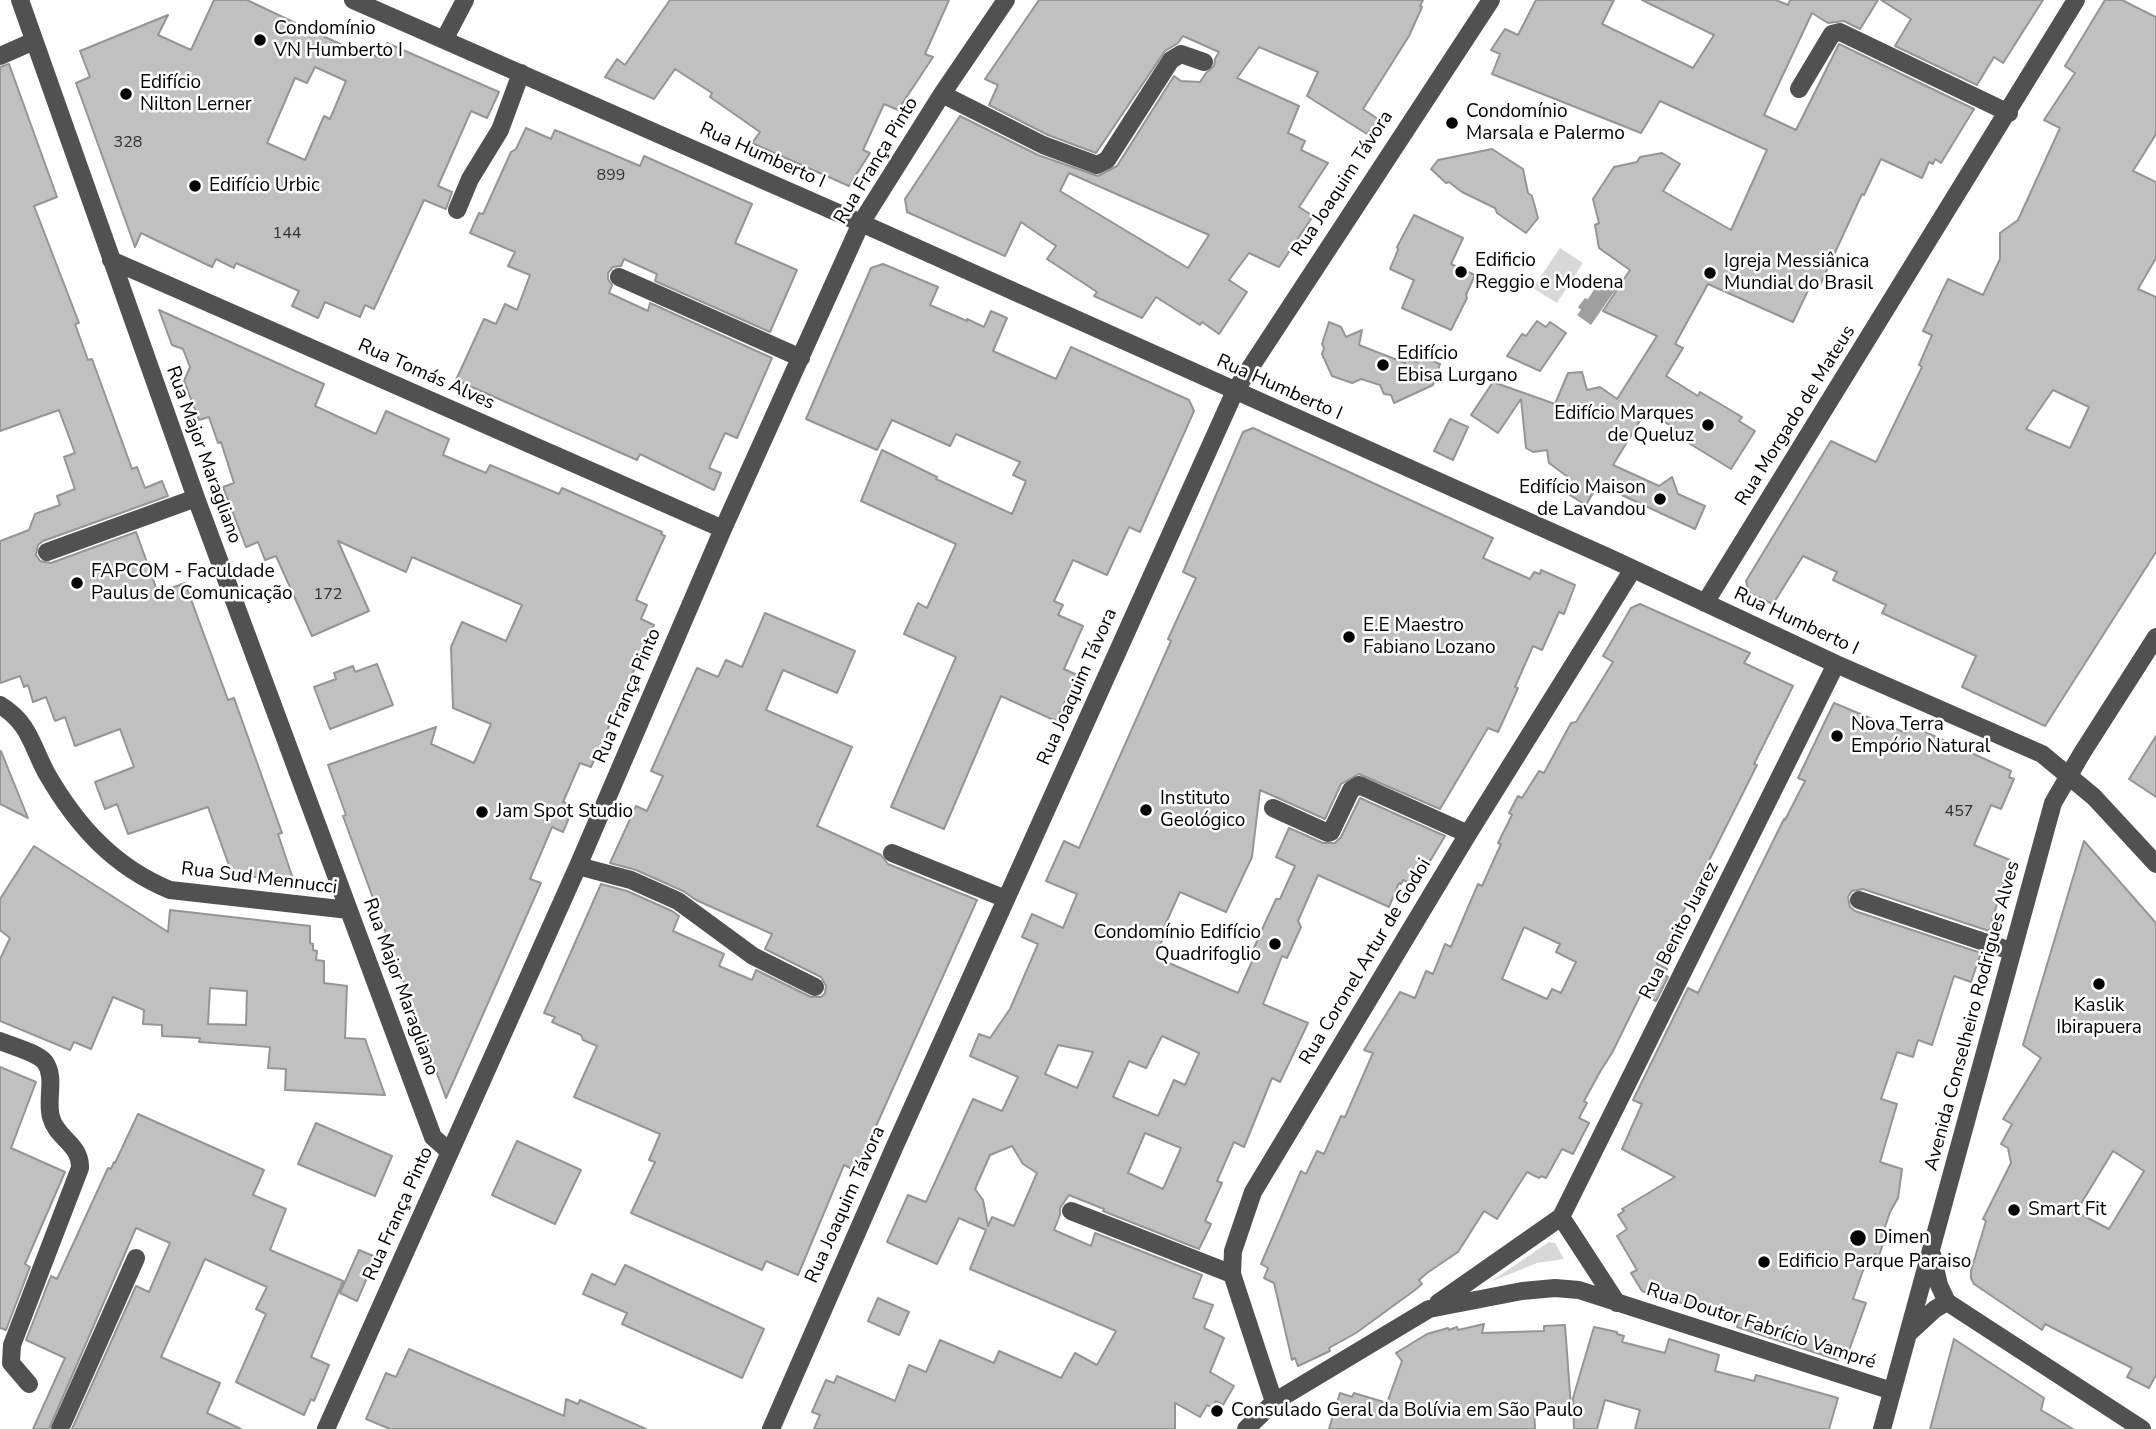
<!DOCTYPE html>
<meta charset="utf-8">
<style>
body{margin:0}
canvas{display:block;background:#fff}
</style>
<canvas width="2156" height="1429"></canvas>
<script>
const c = document.querySelector('canvas').getContext('2d');
c.lineJoin = 'round';
function paint(path, color) {
  c.fillStyle = color;
  c.fill(path, 'evenodd');
}
function trace(path, color, width, dash) {
  c.strokeStyle = color;
  c.lineWidth = width;
  c.lineCap = dash ? 'butt' : 'round';
  c.setLineDash(dash || []);
  c.stroke(path);
}
function drawText(font, color, halo, rows, align = 'center') {
  c.font = font + ' "Nunito Sans",sans-serif';
  c.lineWidth = 5;
  c.setLineDash([]);
  c.textBaseline = 'middle';
  c.strokeStyle = halo;
  c.fillStyle = color;
  for (const [text, x, y, turn = 0] of rows) {
    c.save();
    c.translate(x, y);
    c.rotate((+turn || 0) * Math.PI / 180);
    c.textAlign = isNaN(turn) ? turn : align;
    if (halo) c.strokeText(text, 0, 0);
    c.fillText(text, 0, 0);
    c.restore();
  }
}
paint(new Path2D(`
 M1560 248 1583 263 1557 303 1533 288Z
 M1549 1242 1555 1243 1564 1259 1537 1263 1490 1282Z`), '#d8d8d8');
paint(new Path2D(`
 M1601 279 1616 289 1591 325 1577 315 1581 310 1578 307 1585 298 1588 299Z`), '#9f9f9f');
const building = new Path2D(`
 M214 0H247L359 53 361 50 380 58 387 43 499 92 487 118 471 111 438 186 452 192 446 209 424 200 374 309 365 305 360 317 325 302 318 318 292 306 299 291 236 263 234 268 216 259 212 267 141 233 135 247 76 83 90 77 80 51 168 15 158 35 191 50ZM315 67 346 81 330 119 324 116 305 160 267 143 295 78 307 83Z
 M670 0H949L925 54 933 57 898 110 884 104 863 150 870 153 849 186 752 143 760 132 710 97 712 93 675 69 654 99 605 77 617 59 625 65Z
 M1039 0H1423L1420 6 1422 7 1409 36 1363 109 1378 119 1367 134 1307 96 1318 72 1259 47 1237 78 1299 106 1288 133 1305 141 1301 150 1328 163 1299 207 1313 216 1279 267 1249 253 1229 280 1247 292 1219 334 1202 322 1200 325 1156 297 1142 318 1094 296 1097 292 1047 259 1056 246 1021 222 1005 256 907 212 905 199 960 116 1038 155 1098 176 1117 166 1174 76 1181 81 1200 82 1206 73 1214 66 1215 59 1219 52 1183 36 1178 43 1165 51 1096 153 1048 135 989 105 998 85 985 79ZM1069 173 1209 235 1188 268 1060 191Z
 M1536 0H1614L1602 24 1693 68 1714 35 1642 0H1776L1788 5 1790 0H1878L1860 29 1844 21 1828 23 1812 13 1764 115 1796 130 1839 44 1974 109 1941 163 1935 159 1933 164 1929 162 1922 178 1881 159 1864 195 1862 194 1820 285 1812 282 1793 322 1708 284 1675 344 1683 348 1666 376 1698 396 1700 392 1742 417 1739 421 1755 431 1731 469 1674 434 1676 429 1646 411 1613 465 1659 486 1672 477 1678 494 1705 506 1695 529 1598 484 1586 505 1560 489 1568 477 1549 463 1547 450 1533 452 1526 448 1521 399 1498 433 1471 415 1493 382 1555 404 1568 373 1582 372 1587 390 1600 387 1617 399 1657 336 1603 311 1630 270 1599 248 1595 225 1599 223 1593 199 1614 167 1637 162 1640 157 1662 153 1680 164 1663 191 1731 230 1767 150 1660 101 1641 133 1492 74 1500 54 1491 50 1505 29 1518 35Z
 M1881 0H2043L2003 63 1994 57 1977 85 1895 46 1911 19Z
 M2105 0H2122L2156 17V134L2133 171 2156 182V258L2138 289 2156 297V552L2045 726 1962 687 1976 656 1882 613 1886 605 1833 580 1837 572 1803 556 1773 604 1749 593 1746 581 1831 441 1876 462 1922 367 1919 365 1932 335 1923 331 1948 279 1983 295 2000 259V233L2018 220 2060 128 2044 120 2075 73 2065 66ZM2053 390 2089 407 2070 448 2026 429Z
 M9 64 57 197 34 206 79 323 75 324 88 360 92 359 132 469 137 467 145 488 162 481 168 496 43 541 38 545 36 555 40 561 51 563 136 532 158 593 185 583 228 700 234 698 282 833 278 834 294 882 232 874 208 807 128 834 117 804 105 809 95 782 134 767 120 729 75 746 65 717 55 721 46 697 33 702 28 685 24 687 20 676 0 683V541L29 530 35 514 60 505 57 496 75 489 64 457 75 453 59 410 0 431V67Z
 M526 128 551 139 555 130 640 166 644 156 752 204 735 243 797 270 770 332 655 281 657 274 624 259 621 266 613 267 608 273V279L612 285 609 293 648 311 650 303 772 358 737 438 725 433 709 468 721 473 714 490 640 454 637 460 456 380 484 319 496 324 505 304 517 310 530 275 508 266 515 252 470 233 479 213 483 214 511 152 516 149Z
 M1492 149 1523 169 1528 193 1532 196 1538 218 1526 233 1497 213 1495 208 1462 192 1449 182 1446 183 1431 169 1438 160Z
 M1414 215 1463 238 1451 264 1475 275 1466 295 1467 298 1451 330 1402 308 1414 280 1390 269 1398 250 1397 247Z
 M883 264 938 287 930 305 967 321V319L984 327 991 311 1007 318 993 351 1056 379 1071 347 1189 400 1194 411 1140 532 1129 527 1107 575 1073 560 1054 601 1063 605 1058 615 1083 626 1064 669 1077 675 1056 721 1001 696 944 829 891 807 956 657 904 634 918 603 927 608 956 544 861 501 882 450 937 477 936 479 1012 514 1026 481 1013 475 1020 462 956 434 950 446 892 420 877 450 806 419 871 268Z
 M159 310 324 384 315 406 376 434 386 411 449 439 443 455 486 473 490 465 559 494 562 488 662 532 661 534 665 536 636 600 647 605 641 619 654 625 591 767 580 763 563 802 574 806 563 832 552 827 530 879 541 883 446 1098 343 816 346 815 328 765 436 727 431 744 474 763 491 724 453 708 451 647 462 622 506 641 522 605 412 557 406 572 338 541 369 611 312 636 276 556 265 560 258 542 246 547 223 487 234 483 221 442 218 443 209 417 199 420 184 381 190 367 183 349 172 345Z
 M1537 321 1546 327 1550 322 1566 333 1540 371 1507 356 1522 334 1526 336Z
 M1329 322 1341 327 1346 337 1362 330 1359 345 1405 363 1406 358 1417 362 1418 356 1440 364 1433 385 1394 403 1391 395 1384 394 1380 385 1361 379 1352 383 1332 376 1322 354 1324 348 1322 344Z
 M1450 419 1468 427 1453 460 1434 451Z
 M1253 428 1493 538 1483 558 1530 579 1534 572 1540 574 1541 570 1575 585 1564 614 1559 612 1542 650 1533 646 1515 687 1518 688 1498 732 1488 728 1440 809 1359 774 1341 784 1325 819 1260 790 1252 857 1226 912 1180 892 1160 936 1163 938 1155 957 1238 993 1253 959 1250 957 1265 923 1276 899H1280L1295 866 1276 857 1289 828 1323 843H1335L1341 837 1360 798 1445 836 1415 886 1403 880 1401 884 1399 883 1389 907 1318 875 1298 921 1301 927 1287 958 1282 956 1263 1004 1308 1023 1280 1082 1272 1078 1244 1147 1234 1142 1217 1181 1222 1183 1205 1221 1211 1224 1199 1249 1103 1211 1104 1209 1069 1195 1060 1208V1215L1054 1230 1091 1246 1095 1233 1202 1275 1193 1298 1213 1305 1204 1328 1224 1338 1210 1372 1234 1386 1223 1405 1216 1401 1212 1408 1207 1405 1200 1417 1175 1403V1429H814L820 1415 812 1412 826 1380 834 1383 837 1376 895 1401 909 1365 926 1372 940 1340 994 1363 999 1351 1061 1378 1075 1353 1097 1365 1116 1331 970 1269 986 1230 959 1218 937 1264 887 1242 908 1195 926 1202 973 1099 1002 1111 1018 1077 970 1056 979 1034 990 1038 1010 1009 1038 944 1022 937 1032 914 1063 928 1077 894 1046 881 1064 841 1079 848 1171 641 1168 639 1196 578 1183 572 1243 432ZM1162 1036 1199 1053 1185 1085 1174 1080 1158 1116 1113 1097 1129 1061 1146 1068ZM1058 1045 1093 1052 1077 1088 1045 1074ZM1145 1133 1181 1148 1163 1189 1128 1173ZM1012 1146 1023 1164 1037 1173 1014 1226 992 1217 988 1226 983 1200 975 1189 990 1155Z
 M1640 604 1750 653 1744 663 1793 686 1754 764 1757 765 1746 787 1657 964 1667 969 1664 975 1668 977 1656 1001 1641 994 1612 1053 1601 1070 1584 1101 1587 1103 1579 1118 1589 1123 1573 1154 1562 1149 1546 1178 1541 1176 1539 1178 1527 1172 1497 1219 1484 1211 1458 1252 1427 1273 1419 1280 1422 1284 1415 1290 1356 1333 1329 1348 1330 1351 1298 1366 1295 1358 1292 1360 1274 1283 1264 1278 1268 1268 1261 1264 1301 1171 1306 1174 1317 1151 1324 1154 1341 1116 1345 1117 1373 1053 1364 1050 1400 992 1415 998 1426 971 1433 974 1445 944 1451 947 1478 884 1482 886 1501 844 1498 843 1512 815 1509 813 1518 796 1522 798 1539 771 1544 773 1571 723 1576 722 1613 662 1603 656 1631 608ZM1524 927 1560 944 1556 952 1576 962 1561 993 1552 989 1547 999 1502 979Z
 M765 613 855 651 837 693 783 670 766 710 852 747 817 826 881 855 888 864 977 900 856 1171 844 1165 798 1275 766 1261 762 1270 631 1213 655 1162 649 1160 660 1134 574 1097 597 1046 583 1040 581 1035 552 1022 555 1017 544 1013 601 884 627 891 672 911 679 916 673 931 724 954 719 966 752 980 756 970 811 997H821L825 993 826 986 821 977 765 949 772 934 696 900 683 891 636 870 610 863 636 806 647 811 663 776 651 771 697 668 718 677 726 660 742 667Z
 M377 664 393 705 330 729 314 687 336 679 334 673 353 666 355 672Z
 M1834 703 1906 733 1910 725 2011 771 2009 777 2014 779 2001 809 1991 805 1974 845 2010 860 1989 931 1863 889 1852 891 1848 897 1850 907 1855 911 1981 953 1971 982 1954 976 1932 1045 1918 1040 1913 1057 1897 1052 1881 1099 1897 1104 1880 1162 1902 1169 1898 1198 1890 1212 1882 1236 1885 1237 1879 1256 1875 1254 1871 1264 1866 1262 1853 1299 1866 1303 1846 1359 1839 1357 1838 1360 1737 1327 1738 1320 1642 1291 1631 1273 1637 1270 1617 1236 1627 1229 1618 1215 1624 1211 1622 1209 1675 1177 1622 1149 1642 1104 1633 1100 1688 988 1698 993 1784 819 1785 820 1805 781 1798 778Z
 M2156 736V797L2129 779Z
 M0 751H1L28 818 0 804Z
 M2084 841 2156 923V1375L2149 1388 2127 1377 2132 1368 2045 1324 2042 1330 1974 1284 1971 1278V1271L1986 1221 1983 1219 2011 1163 2008 1148 2001 1144 2012 1124 2003 1119 2041 1058 2023 1045ZM2113 1151 2144 1171 2109 1229 2076 1212Z
 M34 846 168 932 170 910 310 926V943L313 944V950L317 951 316 960 324 961V983L347 986 345 1038 365 1039 385 1095 285 1090 286 1069 268 1068 270 1047 199 1042 200 1038 162 1036V1025L143 1024 144 1010 113 997 91 1049 74 1042 70 1050 0 1021V959L10 938 0 930V899ZM210 988 247 991 246 1025 208 1024Z
 M0 1067 36 1082 11 1148 65 1172 25 1264 30 1267 6 1330 0 1328Z
 M138 1114 264 1170 253 1195 286 1209 270 1250 343 1281 311 1357 329 1365 314 1401 311 1399 304 1415 236 1382 266 1314 256 1309 267 1287 205 1259 161 1357 220 1383 207 1413 241 1429H72L136 1286 149 1292 170 1243 136 1228 49 1429H33L65 1358 26 1340 51 1276 57 1279 108 1168 111 1169 114 1162 115 1163Z
 M316 1123 392 1156 375 1196 298 1164Z
 M517 1141 581 1170 555 1224 492 1195Z
 M359 1250 376 1257 357 1301 340 1293Z
 M625 1265 764 1329 742 1378 622 1324 627 1313 583 1294 592 1274 615 1285Z
 M878 1298 909 1312 899 1335 868 1321Z
 M1484 1324 1482 1333 1544 1331V1326L1565 1325 1571 1407H1534L1535 1429H1329L1340 1393 1352 1397 1354 1393 1387 1403 1402 1361 1396 1353 1427 1334 1448 1328 1449 1330 1457 1327 1458 1330Z
 M1594 1327 1617 1332V1334L1624 1336 1622 1342 1665 1353 1669 1339 1719 1355 1715 1371 1754 1381 1756 1375 1838 1398 1829 1429H1635L1640 1410 1605 1400 1597 1429H1574L1573 1398Z
 M1954 1339 2044 1398 2041 1410 2073 1429H1930Z
 M409 1349 564 1416 566 1399 578 1404 580 1400 646 1429H390L366 1419 386 1373 396 1377Z`);
paint(building, '#c0c0c0');
trace(building, '#959595', 2);
trace(new Path2D(`
 M20 0 196 498 433 1137 450 1152
 M353 0 861 223 1612 559 1836 664 2042 754 2094 797 2156 864
 M444 40 465 0
 M0 56 34 41
 M1799 89 1832 34 1840 32 2009 113
 M942 94 1043 145 1097 165 1107 160 1171 60 1181 54 1204 62
 M457 210 470 179 500 130 521 73
 M111 260 723 529
 M619 277 801 358
 M47 552 196 498
 M1705 603 2076 0
 M0 705C30 723 32 747 47 774 77 826 114 867 170 890L349 910
 M1273 808 1328 833 1331 832 1351 790 1359 785 1468 834
 M892 853 1006 899
 M578 866 631 880 678 901 753 956 815 987
 M1859 900 2011 951
 M0 1041C12 1046 38 1053 45 1062 56 1078 46 1099 51 1117 56 1138 81 1144 80 1168L12 1345 11 1363 29 1384
 M1071 1211 1232 1274
 M1561 1217 1836 664
 M1561 1217 1617 1303
 M1932 1254 1939 1285 1947 1302 2142 1429
 M1438 1303 1561 1217
 M1909 1333 1935 1309 1947 1302
 M1274 1402 1232 1274 1233 1251 1253 1192 1468 834 1633 569
 M60 1429 136 1258
 M326 1429 578 866 723 529 861 223 942 94 1006 0
 M771 1429 894 1148 1235 391 1491 0
 M1246 1429 1274 1402 1429 1309 1522 1291 1555 1288 1579 1290 1892 1391
 M1882 1429 2053 803 2082 753 2156 637`), '#515151', 18);
for (const [x, y, r, color] of [
 [260,40,7,"#000"],
 [126,94,7,"#000"],
 [1452,123,7,"#000"],
 [195,186,7,"#000"],
 [1461,272,7,"#000"],
 [1710,273,7,"#000"],
 [1383,365,7,"#000"],
 [1708,425,7,"#000"],
 [1660,499,7,"#000"],
 [77,583,7,"#000"],
 [1349,637,7,"#000"],
 [1837,736,7,"#000"],
 [1146,810,7,"#000"],
 [482,812,7,"#000"],
 [1275,944,7,"#000"],
 [2099,984,7,"#000"],
 [2014,1210,7,"#000"],
 [1858,1238,9,"#000"],
 [1764,1262,7,"#000"],
 [1217,1411,7,"#000"]
]) {
  const dot = new Path2D();
  dot.arc(x, y, r, 0, 2 * Math.PI);
  c.fillStyle = color;
  c.fill(dot);
  trace(dot, '#fff', 2.5);
}
drawText('16px', '#303030', null, [
 ["328",128,143],
 ["899",611,176],
 ["144",287,234],
 ["172",328,595],
 ["457",1959,812]
]);
drawText('19px', '#000', '#fff', [
 ["Condomínio",274,29],
 ["VN Humberto I",274,51],
 ["Edifício",140,83],
 ["Nilton Lerner",140,105],
 ["Condomínio",1466,112],
 ["Marsala e Palermo",1466,134],
 ["Edifício Urbic",209,186],
 ["Edificio",1475,261],
 ["Reggio e Modena",1475,283],
 ["Igreja Messiânica",1724,262],
 ["Mundial do Brasil",1724,284],
 ["Edifício",1397,354],
 ["Ebisa Lurgano",1397,376],
 ["Edifício Marques",1694,414,"right"],
 ["de Queluz",1694,436,"right"],
 ["Edifício Maison",1646,488,"right"],
 ["de Lavandou",1646,510,"right"],
 ["FAPCOM - Faculdade",91,572],
 ["Paulus de Comunicação",91,594],
 ["E.E Maestro",1363,626],
 ["Fabiano Lozano",1363,648],
 ["Nova Terra",1851,725],
 ["Empório Natural",1851,747],
 ["Instituto",1160,799],
 ["Geológico",1160,821],
 ["Jam Spot Studio",496,812],
 ["Condomínio Edifício",1261,933,"right"],
 ["Quadrifoglio",1261,955,"right"],
 ["Kaslik",2099,1006,"center"],
 ["Ibirapuera",2099,1028,"center"],
 ["Smart Fit",2028,1210],
 ["Dimen",1874,1238],
 ["Edificio Parque Paraiso",1778,1262],
 ["Consulado Geral da Bolívia em São Paulo",1231,1411]
], 'left');
drawText('19px', '#000', '#fff', [
 ["Rua Humberto I",762,156,24],
 ["Rua França Pinto",877,161,-59],
 ["Rua Joaquim Távora",1343,184,-57],
 ["Rua Tomás Alves",426,375,24],
 ["Rua Humberto I",1279,388,24],
 ["Rua Morgado de Mateus",1796,416,-58],
 ["Rua Major Maragliano",203,455,70],
 ["Rua Humberto I",1796,622,25],
 ["Rua Joaquim Távora",1078,687,-66],
 ["Rua França Pinto",628,696,-67],
 ["Rua Sud Mennucci",259,879,7],
 ["Rua Benito Juarez",1680,931,-63],
 ["Rua Coronel Artur de Godoi",1366,962,-59],
 ["Rua Major Maragliano",400,987,70],
 ["Avenida Conselheiro Rodrigues Alves",1973,1016,-75],
 ["Rua Joaquim Távora",846,1205,-66],
 ["Rua França Pinto",399,1214,-66],
 ["Rua Doutor Fabrício Vampré",1761,1327,18]
]);
</script>
